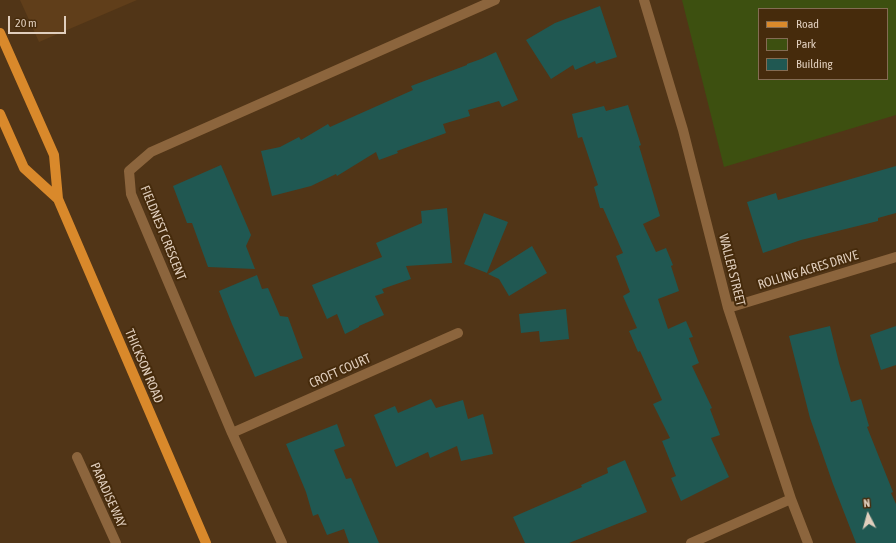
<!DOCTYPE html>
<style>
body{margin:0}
#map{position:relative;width:896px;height:543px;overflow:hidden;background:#513517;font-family:"Asap Condensed",sans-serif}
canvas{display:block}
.legend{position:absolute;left:758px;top:8px;width:130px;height:72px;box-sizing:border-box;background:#462b0c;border:1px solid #846c53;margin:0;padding:5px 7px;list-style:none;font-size:12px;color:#e0cebd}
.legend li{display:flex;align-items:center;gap:8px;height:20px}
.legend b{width:20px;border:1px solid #846c53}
.north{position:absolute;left:848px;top:495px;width:40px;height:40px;-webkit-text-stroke:3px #462b0c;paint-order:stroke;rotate:354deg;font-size:11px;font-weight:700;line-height:16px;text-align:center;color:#e0cebd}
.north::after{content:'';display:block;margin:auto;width:14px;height:18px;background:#e0cebd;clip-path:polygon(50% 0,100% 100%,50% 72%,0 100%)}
.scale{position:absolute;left:8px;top:16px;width:58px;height:18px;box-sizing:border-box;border:2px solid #e0cebd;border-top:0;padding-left:5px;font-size:12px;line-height:14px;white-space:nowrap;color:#e0cebd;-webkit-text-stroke:3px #462b0c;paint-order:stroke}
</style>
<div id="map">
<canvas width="896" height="543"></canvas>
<ul class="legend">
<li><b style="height:5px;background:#d9892b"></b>Road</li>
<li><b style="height:11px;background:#3d5010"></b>Park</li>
<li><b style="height:11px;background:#205852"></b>Building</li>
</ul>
<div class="north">N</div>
<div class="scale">20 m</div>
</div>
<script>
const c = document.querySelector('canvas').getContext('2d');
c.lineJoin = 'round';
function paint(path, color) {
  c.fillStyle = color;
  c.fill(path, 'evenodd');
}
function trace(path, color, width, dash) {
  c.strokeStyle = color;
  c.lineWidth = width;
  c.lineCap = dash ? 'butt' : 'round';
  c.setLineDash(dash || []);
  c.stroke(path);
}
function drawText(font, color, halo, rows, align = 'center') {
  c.font = font + ' "Asap Condensed",sans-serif';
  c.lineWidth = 4;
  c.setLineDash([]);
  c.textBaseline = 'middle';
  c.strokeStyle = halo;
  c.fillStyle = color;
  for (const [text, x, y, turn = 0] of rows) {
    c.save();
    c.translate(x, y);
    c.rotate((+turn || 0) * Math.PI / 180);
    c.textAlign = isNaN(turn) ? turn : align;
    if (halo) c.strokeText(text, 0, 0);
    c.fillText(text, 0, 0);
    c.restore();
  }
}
paint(new Path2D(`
 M20 0H137L39 42Z`), '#603e1a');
paint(new Path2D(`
 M682 0H896V115L724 167ZM759 9H887V79H759Z`), '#3d5010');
paint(new Path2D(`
 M600 6 617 57 596 64 595 61 575 70 573 65 551 79 526 40 555 23Z
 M496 52 518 100 502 107 499 101 468 110 470 116 443 124 446 133 397 151 398 153 379 160 376 152 337 176 336 174 311 186 272 196 261 151 280 147 299 137 301 140 328 124 330 127 413 90 411 86 467 65V64L481 59Z
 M628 105 641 145 639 146 660 216 643 224 656 252 666 248 673 265 671 266 679 291 658 299 668 329 686 321 693 337 689 338 699 363 692 366 712 408 710 409 720 435 711 438 729 477 681 501 671 478 676 476 662 441 670 438 653 404 662 400 640 351 638 352 629 331 637 328 623 296 630 292 616 256 623 253 603 208H600L594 187 598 185 582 137 578 138 572 114 604 106 606 111Z
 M221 165 251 235 246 246 255 269 208 267 192 223H187L173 186Z
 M896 166V213L878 218V221L801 240 763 253 747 202 776 193 778 200Z
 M447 208 452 263 406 266 411 279 382 289 384 293 375 296 384 315 359 326V327L345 334 337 314 327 319 312 285 382 257 376 243 422 223 421 211Z
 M484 213 508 222 487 273 464 264Z
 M532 246 547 273 509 296 499 279 488 274Z
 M257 275 262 289 268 288 280 316 288 317 303 358 255 377 232 324 219 291Z
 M566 309 569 339 540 342 539 331 521 333 519 314Z
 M830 326 839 363 851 402 861 399 869 426 867 427 893 492 891 493 896 504V543H856L833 484 810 418 789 336Z
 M896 326V365L881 370 870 335Z
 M431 399 436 408 463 400 468 419 483 414 493 454 461 461 457 446 430 458 428 452 396 467 374 415 395 406 398 413Z
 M337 424 345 446 334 450 346 479 351 478 379 543H349L344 529 327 535 318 514 313 516 306 492 286 444Z
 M625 460 647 512 569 543H525L513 517 582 487 581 485 608 473 607 468Z`), '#205852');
trace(new Path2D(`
 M644 0 683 130 728 308 791 499 808 543
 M728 308 896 257
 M232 433 458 333
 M77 457 116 543
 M282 543 232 433 131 194 129 171 151 152 495 0
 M691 543 791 499`), '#8c653d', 10);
trace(new Path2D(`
 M0 33 54 155 58 199 206 543
 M0 114 24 168 58 199`), '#d9892b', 10);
drawText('13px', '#e0cebd', '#462b0c', [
 ["FIELDNEST CRESCENT",163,233,68],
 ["WALLER STREET",732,270,76],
 ["ROLLING ACRES DRIVE",808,270,-17],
 ["THICKSON ROAD",144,366,67],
 ["CROFT COURT",340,371,-24],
 ["PARADISE WAY",108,495,66]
]);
</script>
